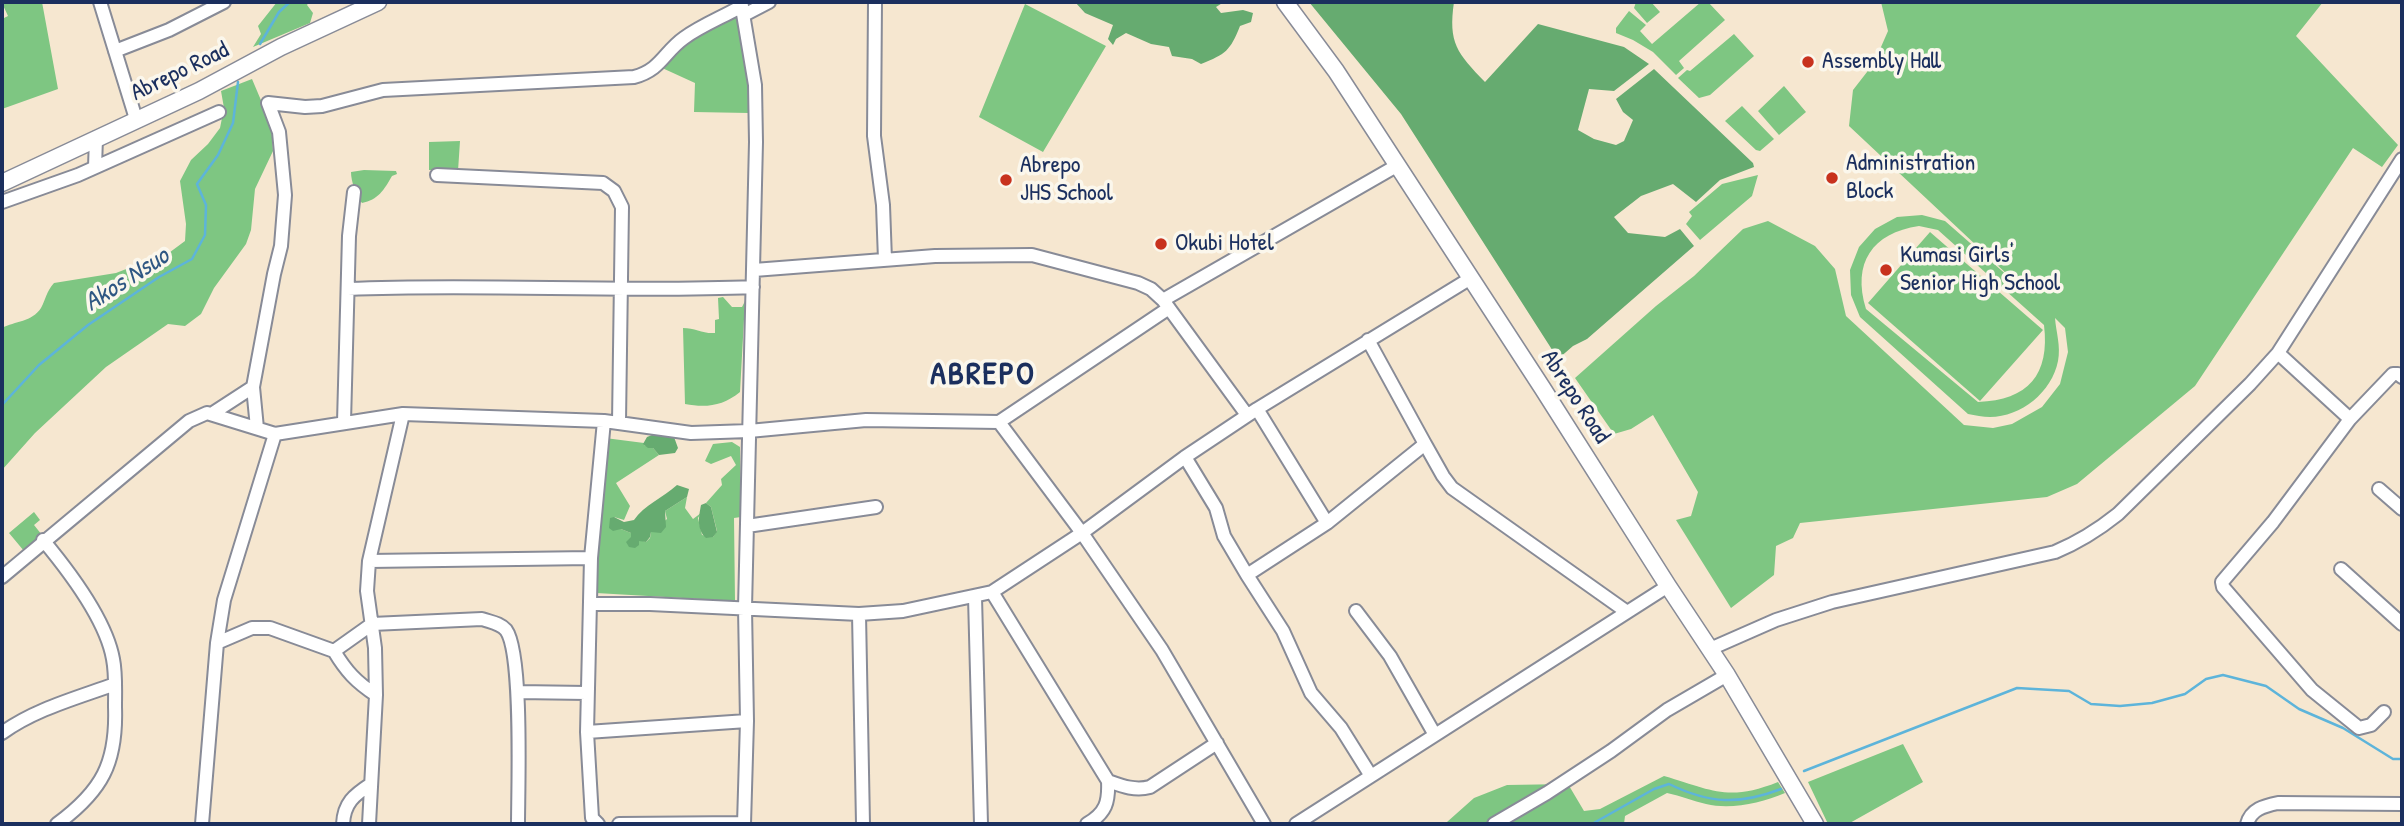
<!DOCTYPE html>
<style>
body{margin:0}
#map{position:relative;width:2404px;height:826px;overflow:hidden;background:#f6e7d0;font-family:"Patrick Hand",sans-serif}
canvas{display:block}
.frame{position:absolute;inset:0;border:4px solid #1b2f5e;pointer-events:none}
</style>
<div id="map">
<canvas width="2404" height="826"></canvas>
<div class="frame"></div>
</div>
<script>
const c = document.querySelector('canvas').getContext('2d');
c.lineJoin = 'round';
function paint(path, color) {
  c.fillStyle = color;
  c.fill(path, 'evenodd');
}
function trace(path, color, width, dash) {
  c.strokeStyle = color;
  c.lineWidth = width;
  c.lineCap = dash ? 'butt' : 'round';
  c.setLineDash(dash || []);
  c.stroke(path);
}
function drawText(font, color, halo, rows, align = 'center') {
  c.font = font + ' "Patrick Hand",sans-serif';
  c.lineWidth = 7;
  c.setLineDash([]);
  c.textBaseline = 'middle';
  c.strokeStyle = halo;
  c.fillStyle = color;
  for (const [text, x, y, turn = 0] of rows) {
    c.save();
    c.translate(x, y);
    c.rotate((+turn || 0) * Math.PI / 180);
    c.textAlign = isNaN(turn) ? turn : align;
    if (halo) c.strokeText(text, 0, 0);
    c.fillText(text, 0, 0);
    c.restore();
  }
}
paint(new Path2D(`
 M42 2 58 89 2 109V19L8 16 2 3Z
 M277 2H309L307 5 313 13 310 23 253 47 261 34 258 26Z
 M1636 2H1651L1660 12 1647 23 1634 8Z
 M1701 2H1708L1725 20 1679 61 1684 68 1676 75 1653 52 1633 40 1616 33V28L1629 11 1646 25 1640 31 1652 44Z
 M1881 2H2323L2296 36 2398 145 2382 167 2353 148 2195 386 2077 484 2047 497 1800 523 1793 538 1776 546 1774 575 1731 608 1676 520 1691 516 1698 492 1653 415 1631 429 1614 434 1575 378 1656 306 1694 276 1743 229 1768 221 1815 246 1835 269 1846 316 1964 425 1993 428 2012 424 2042 407 2060 384 2068 352 2065 328 2055 318C2056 332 2061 346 2058 361 2052 392 2021 417 1990 417 1983 417 1975 415 1968 414L1860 317 1851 295 1850 270 1859 247 1875 229 1897 217 1922 215 1945 221 2025 291 1849 126 1853 90 1874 63 1888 31ZM1919 226 1938 230 2044 325C2050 375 2028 400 1978 402L1866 309C1852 263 1872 233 1919 226Z
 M1025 4 1106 46 1043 152 979 117Z
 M737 15C744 46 755 81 749 113L694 112 695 83 660 67 680 44Z
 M1734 34 1754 56 1710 95 1699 98 1678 78 1687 70 1690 71Z
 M252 79 271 124 273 151 255 189 251 230 246 244 214 288 201 314 185 326 168 324 106 367 35 433 2 470V328C15 321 32 322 41 308 46 299 46 292 54 283L116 273 139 264 158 261 185 241 186 224 180 181 191 160 208 144 220 128 224 108 221 91Z
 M1784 86 1806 112 1779 135 1758 111Z
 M1742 106 1774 139 1760 151 1756 150 1725 121Z
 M460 141 458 171 429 170V142Z
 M364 170 396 171 397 174 392 176C384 190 378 200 362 203 356 196 351 181 351 172Z
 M1758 175 1752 196 1700 240 1686 224 1692 216 1689 212 1722 184Z
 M1930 232 2043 330 1980 401 1868 303Z
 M723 297 732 307H742L745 301 740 392C723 406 706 408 685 404L683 328C695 328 703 334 715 333V320L719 319 718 298Z
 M605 438 644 443V445L653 448 659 455 616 483 630 506 624 520 614 517 621 529 631 533V537L646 542 650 538 651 532 667 519 665 511 687 497 685 508 693 519 701 513 698 518 702 535 713 537 717 531 711 507 706 503 722 485 721 479 736 465 731 456 711 464 705 461 713 444 732 442 740 447 741 517 734 518 735 601 596 593Z
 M34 512 40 520 34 525 42 535 24 551 9 533Z
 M1903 744 1923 782 1848 824H1828L1808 782Z
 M1664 776C1712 790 1728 802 1778 782L1785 793C1761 803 1731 810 1706 804 1693 801 1681 796 1667 793L1625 816 1624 824H1447V822L1474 798 1507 785 1568 784 1584 811 1600 809Z`), '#7ec682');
paint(new Path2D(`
 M1075 2H1224L1216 7 1221 13 1243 10 1253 13 1251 22 1240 26C1230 51 1226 54 1201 64L1192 59 1172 56 1169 47 1151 44 1126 33 1116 39 1113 45 1108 39 1113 25 1085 13Z
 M1309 2H1454C1448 43 1457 53 1485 82L1538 24 1624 47 1649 64 1614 91 1589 89 1578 130 1594 139 1616 145 1624 141 1633 120 1623 112 1616 99 1654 69 1753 163 1754 167 1720 180 1696 202 1673 184 1641 196 1614 217 1628 233 1665 237 1680 229 1694 246 1587 339 1573 346 1558 359 1401 114Z
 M652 435 674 437 678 448 675 453 659 455 653 448H648L643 444 647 437Z
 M677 485 689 489 687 497 665 511 666 527 661 533 651 532 650 537 646 542 639 541V545L635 548 629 547 626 542 631 537V533L621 529 613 531 609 528 610 518 614 517 624 522 634 520C644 505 663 498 677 485Z
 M706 503 711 507 717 532 713 537 706 538C696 529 699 516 701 505Z`), '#66ab70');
trace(new Path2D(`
 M260 44 279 12 290 2
 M2 405 39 365 88 325 159 277 192 259 205 235 206 205 197 184 218 155 233 123 238 82
 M1804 771 2017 688 2069 691 2091 704 2120 706 2152 703 2185 694 2206 679 2223 675 2266 686 2299 709 2343 728 2393 759H2402
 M1592 824 1654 789 1669 784C1710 804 1739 805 1781 789`), '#5db4da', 2.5);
const minor = new Path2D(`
 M100 2 136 119
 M741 2 755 85 756 142 745 608 747 721 744 824
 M875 2 874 136 883 205 885 260
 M744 15 769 2
 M115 51 169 30 224 2
 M95 167 96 138
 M437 175 603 183 614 191 622 207 619 422
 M2 202 78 175 219 112
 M754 270 935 256 1032 255 1138 283 1151 289 1163 300 1247 415
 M348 289C483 283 618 293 753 287
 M1163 300 1398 165
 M1368 340 1425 444
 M2278 353 2350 419
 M1257 409 1327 523
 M213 413 253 387
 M344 422 349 236 354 192
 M999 422 1169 308
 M257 428 253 387 274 274 281 246 285 195 279 132 268 103 305 107 322 106 383 90 634 77C661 70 664 52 684 38 702 25 723 17 742 6
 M1185 457 1216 508 1224 536 1247 575
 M2379 489 2402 509
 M747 526 876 507
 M43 540C68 570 106 620 113 659 116 674 115 691 115 707 117 763 102 791 57 824
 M369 561 591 558 604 421
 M2341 569 2402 624
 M2 577 189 421 207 413 275 434 403 414 604 421 691 433 749 431 866 420 999 422 1082 533 1162 650 1264 824
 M992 592 1108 781C1109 802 1106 813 1087 824
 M975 597 981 824
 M590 604H650L859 614 903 611 992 592 1082 533 1185 457 1257 409 1471 278
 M1356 611 1390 656 1435 735
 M859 614 863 824
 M217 643 252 628H270L334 651 372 624 482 619C490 622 500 623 506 630 523 653 518 790 518 824
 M1710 649 1776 620 1832 602 2055 552C2079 542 2098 530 2118 514L2250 384 2278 353 2402 159
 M334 651C346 671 356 682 376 695
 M518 692 587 693
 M2384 712 2371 725 2359 728 2312 690 2223 587 2222 582 2273 522 2350 419 2393 374H2398L2402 377
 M587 732 591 558
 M2 733C35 709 77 698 115 684
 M1371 776 1341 728 1311 693 1283 631 1247 575 1327 523 1425 444 1443 476 1452 488 1627 612
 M1108 781C1122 786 1135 791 1150 787L1217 743
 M202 824 217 643 224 600 275 434
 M343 824C344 803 354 795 371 784
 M369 824 376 695 375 648 367 591 369 561 403 414
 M598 824 592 818 587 732 747 721
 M619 824 744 823
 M1296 824 1668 586
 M1494 824 1547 793 1611 751 1667 710 1727 675
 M2247 824C2251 809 2264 806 2278 803L2402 804`);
const major = new Path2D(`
 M1285 2 1336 71 1543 389 1668 586 1727 675 1815 824
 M2 183 199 91 281 47 378 2`);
trace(minor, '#888b97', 16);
trace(major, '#888b97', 19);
trace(minor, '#fff', 12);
trace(major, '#fff', 16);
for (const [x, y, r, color] of [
 [1808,62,7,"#c8321e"],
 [1832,178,7,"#c8321e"],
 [1006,180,7,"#c8321e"],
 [1161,244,7,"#c8321e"],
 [1886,270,7,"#c8321e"]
]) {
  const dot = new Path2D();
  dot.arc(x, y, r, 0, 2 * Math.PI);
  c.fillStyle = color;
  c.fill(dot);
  trace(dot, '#fbf7ec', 2.5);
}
drawText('24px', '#1b2f5e', '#fbf7ec', [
 ["Assembly Hall",1822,62],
 ["Administration",1846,164],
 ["Block",1846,192],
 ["Abrepo",1020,166],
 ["JHS School",1020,194],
 ["Okubi Hotel",1175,244],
 ["Kumasi Girls'",1900,256],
 ["Senior High School",1900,284]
], 'left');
drawText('24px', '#1b2f5e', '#fbf7ec', [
 ["Abrepo Road",180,72,-26],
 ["Abrepo Road",1575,397,57]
]);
drawText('italic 26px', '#2f5783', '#fbf7ec', [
 ["Akos Nsuo",127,280,-33]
]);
c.letterSpacing = '2px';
drawText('bold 32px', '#1b2f5e', '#fbf7ec', [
 ["ABREPO",983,375]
]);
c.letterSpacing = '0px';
</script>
